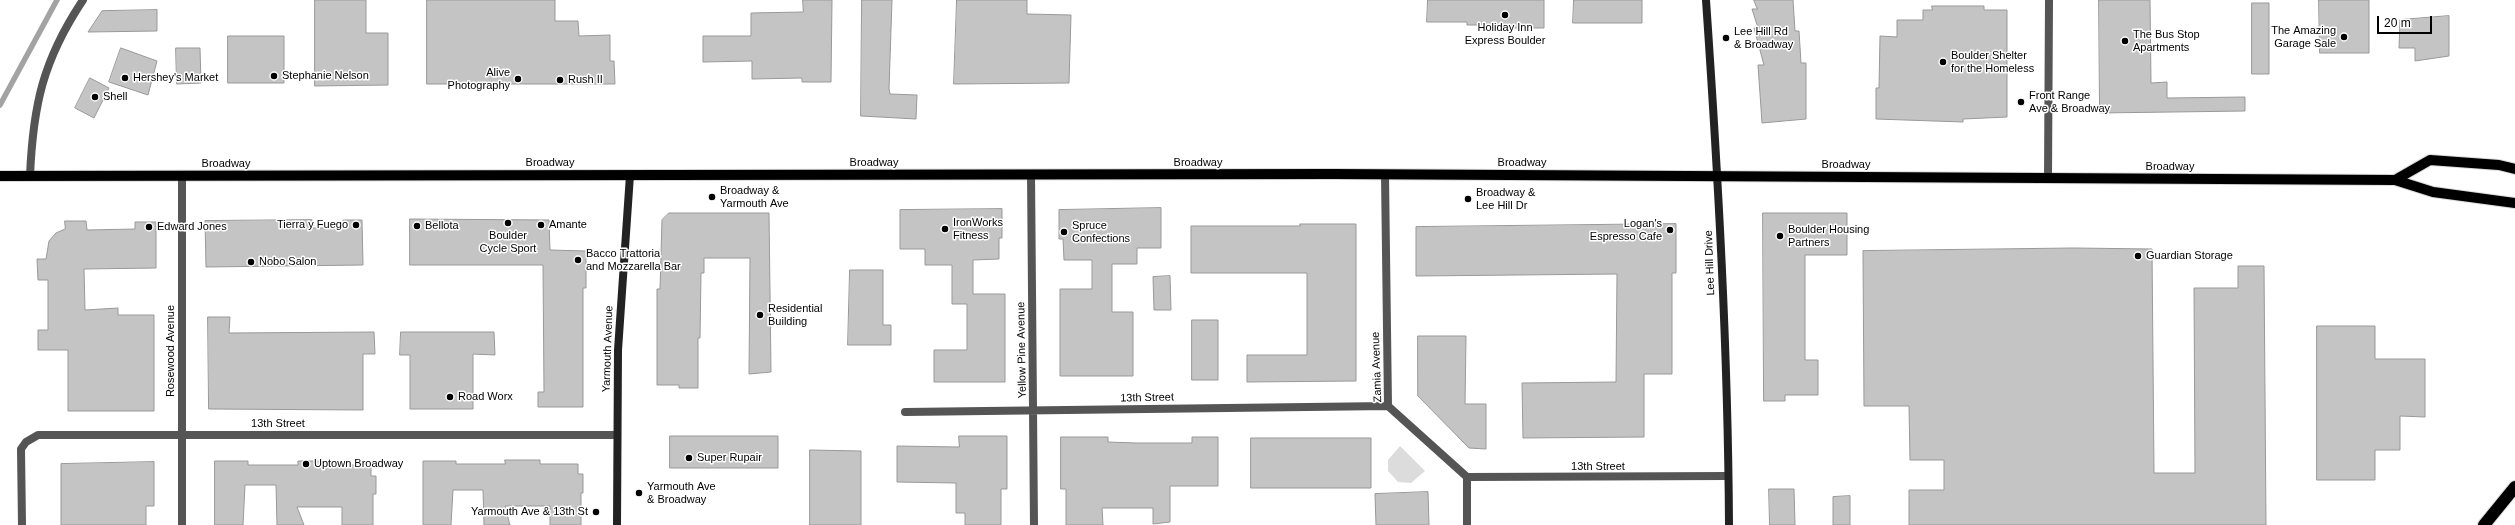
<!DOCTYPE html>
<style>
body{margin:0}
#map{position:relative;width:2515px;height:525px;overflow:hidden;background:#fff;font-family:Arial,sans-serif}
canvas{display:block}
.scale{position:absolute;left:2377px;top:16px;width:55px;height:18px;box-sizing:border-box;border:2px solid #000;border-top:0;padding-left:5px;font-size:12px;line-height:14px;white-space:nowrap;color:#000;-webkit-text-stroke:3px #fff;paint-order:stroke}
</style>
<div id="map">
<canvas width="2515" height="525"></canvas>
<div class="scale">20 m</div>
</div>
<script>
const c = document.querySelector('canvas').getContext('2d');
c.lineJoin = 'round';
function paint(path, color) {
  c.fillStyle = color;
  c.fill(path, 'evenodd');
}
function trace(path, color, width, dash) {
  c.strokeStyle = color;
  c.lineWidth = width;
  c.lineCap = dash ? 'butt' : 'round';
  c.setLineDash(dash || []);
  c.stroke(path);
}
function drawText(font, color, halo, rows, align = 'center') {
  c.font = font + ' Arial,sans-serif';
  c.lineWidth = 3;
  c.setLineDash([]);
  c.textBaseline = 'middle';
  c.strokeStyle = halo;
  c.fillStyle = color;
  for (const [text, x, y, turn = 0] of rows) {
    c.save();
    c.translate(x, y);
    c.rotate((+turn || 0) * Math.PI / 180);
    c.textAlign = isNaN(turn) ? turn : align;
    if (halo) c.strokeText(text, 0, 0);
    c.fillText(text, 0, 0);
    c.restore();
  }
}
paint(new Path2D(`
 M1400 446 1425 471 1411 483 1398 482 1388 471V460Z`), '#dcdcdc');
trace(new Path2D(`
 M0 105 57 0`), '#a3a3a3', 5.5);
const building = new Path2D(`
 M315 0H366V33H388V85L315 86Z
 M427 0H555V21H578L579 36 610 35V61H614L615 84H427Z
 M803 0H832L831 82H802V78L752 79V61L703 62V36H751V13L803 12Z
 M862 0H892L889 89 890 94 917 95 916 119 861 116Z
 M957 0H1027V14L1071 15 1069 83 954 84Z
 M1428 0H1544V28H1479V25H1467V22H1427Z
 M1574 0H1642V23H1573Z
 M1754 0H1793L1795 31H1799L1801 63H1806V119L1762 123 1758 65H1764L1754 28H1758L1752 9H1757Z
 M2099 0H2150L2151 83 2167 82V98L2245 97V111L2100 113Z
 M2319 0H2369V53H2320Z
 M2252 3H2269V74H2252Z
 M1932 6H1984V10H2007V117L1963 119V122L1876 119V88H1879L1880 36 1897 37V20H1923V10H1932Z
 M157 10V31L88 32 102 11Z
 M2449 16V56L2415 61V48H2399L2400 20Z
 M228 36H284V83H228Z
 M121 48 157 61 148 95 109 82Z
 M176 48H200L201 83 177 84Z
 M90 78 109 88 94 118 75 108Z
 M1161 208V248H1137V264H1112V312H1133V376H1060V289H1092V260H1064L1063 239H1059V210Z
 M1002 209V238H999V259L973 260V294H1005V382H934V350H967V304H952V265H925V249H900V210Z
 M669 213H769L771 372 749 374 750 258H704V273H701L700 338H698V388H679V385H657V289H660L662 220Z
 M1763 213H1847V255H1805V360H1818V395H1785V401H1764Z
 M410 219 549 220 550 250 586 251V288H583V407H538V392H544L543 265H410Z
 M312 220V228H343V220H362L363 265 206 267 205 221Z
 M65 221H86L87 230 135 229V222H156V268L84 269 85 310 118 308V315H154V411H68V350H38V330H48V280H38L37 259H46L49 241 56 233 65 229Z
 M1300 224H1356V381L1247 382V355H1307V273H1191V226H1300Z
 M1676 224V273H1672V374H1644V437L1523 438 1522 383 1616 382 1617 274 1416 276V227Z
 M2074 248 2152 249 2154 473H2195L2194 288H2238V266H2264L2266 525H1909V490H1944V460H1910L1909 406H1864L1863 251Z
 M850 270H883V325H891V345H848Z
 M1170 276 1171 310H1154L1153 277Z
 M208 317H230L229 333 374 332 375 354H363V410L209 409Z
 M1192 320H1218V380H1192Z
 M2317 326H2375V359H2425V417L2400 416V450H2375V480H2317Z
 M401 332H494L495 355 473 354V409H410V355H400Z
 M1418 336H1466L1465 404H1486V449L1469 448 1418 396Z
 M670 436H778V468H670Z
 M959 436H1007V489H1001V525H965V513H956V483L897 482V446L959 447Z
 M1061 437H1108V442L1136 443H1192V437H1218V486H1170V522L1153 524V508H1102L1103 525H1066V489H1061Z
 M1251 438H1371V488H1251Z
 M810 450 861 451V525H810Z
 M505 460H540V464H578V474H583V493H581V525H550V506H505L510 525H484L483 490H453L451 525H423V461H456V464H505Z
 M215 461H248V465H298V461H333V465H371V476H376V494H373V525H342V507H297L304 525H277L276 485H245L243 525H215Z
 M154 462V506H146V525H61V464Z
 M1769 489H1794L1795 525H1770Z
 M1428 492 1429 525H1376L1375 494Z
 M1850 496V525H1833V497Z`);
paint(building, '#c4c4c4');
trace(building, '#999', 1);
const primary = new Path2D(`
 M0 176 1333 174 2395 180 2433 192 2515 203
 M2395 180 2430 160 2499 165 2515 169`);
const highway = new Path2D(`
 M2484 525 2515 487`);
trace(primary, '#dbdbdb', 12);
trace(highway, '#dbdbdb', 14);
trace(new Path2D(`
 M1031 174 1034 525
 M1385 175 1388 406 1467 477V525
 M30 176C33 105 43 60 83 0
 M2048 177 2049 0
 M905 412 1388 406
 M1467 477 1728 476
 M22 525 21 449 26 442 38 435H617
 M182 525V176`), '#555', 8);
trace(new Path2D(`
 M1706 0C1718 175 1728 350 1729 525
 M617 525 618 350 630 175`), '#222', 8);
trace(primary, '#000', 10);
trace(highway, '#000', 12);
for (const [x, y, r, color] of [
 [1505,15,4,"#000"],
 [2344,37,4,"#000"],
 [1726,38,4,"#000"],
 [2125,41,4,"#000"],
 [1943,62,4,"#000"],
 [274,76,4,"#000"],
 [125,78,4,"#000"],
 [518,79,4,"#000"],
 [560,80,4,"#000"],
 [95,97,4,"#000"],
 [2021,102,4,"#000"],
 [712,197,4,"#000"],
 [1468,199,4,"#000"],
 [508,223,4,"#000"],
 [356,225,4,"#000"],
 [541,225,4,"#000"],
 [417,226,4,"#000"],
 [149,227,4,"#000"],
 [945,229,4,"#000"],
 [1670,230,4,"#000"],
 [1064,232,4,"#000"],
 [1780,236,4,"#000"],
 [2138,256,4,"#000"],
 [578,260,4,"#000"],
 [251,262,4,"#000"],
 [760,315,4,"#000"],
 [450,397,4,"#000"],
 [689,458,4,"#000"],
 [306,464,4,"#000"],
 [639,493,4,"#000"],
 [596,512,4,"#000"]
]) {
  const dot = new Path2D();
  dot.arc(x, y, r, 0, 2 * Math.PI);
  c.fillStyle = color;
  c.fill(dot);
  trace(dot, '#fff', 1.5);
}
drawText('11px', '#000', '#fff', [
 ["Holiday Inn",1505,28,"center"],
 ["Express Boulder",1505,41,"center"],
 ["The Amazing",2336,31,"right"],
 ["Garage Sale",2336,44,"right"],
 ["Lee Hill Rd",1734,32],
 ["& Broadway",1734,45],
 ["The Bus Stop",2133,35],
 ["Apartments",2133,48],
 ["Boulder Shelter",1951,56],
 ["for the Homeless",1951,69],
 ["Alive",510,73,"right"],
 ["Photography",510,86,"right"],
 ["Stephanie Nelson",282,76],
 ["Hershey's Market",133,78],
 ["Rush II",568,80],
 ["Front Range",2029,96],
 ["Ave & Broadway",2029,109],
 ["Shell",103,97],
 ["Broadway &",720,191],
 ["Yarmouth Ave",720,204],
 ["Broadway &",1476,193],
 ["Lee Hill Dr",1476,206],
 ["IronWorks",953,223],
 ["Fitness",953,236],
 ["Logan's",1662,224,"right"],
 ["Espresso Cafe",1662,237,"right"],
 ["Tierra y Fuego",348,225,"right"],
 ["Amante",549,225],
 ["Bellota",425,226],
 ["Spruce",1072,226],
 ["Confections",1072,239],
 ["Edward Jones",157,227],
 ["Boulder Housing",1788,230],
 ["Partners",1788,243],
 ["Boulder",508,236,"center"],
 ["Cycle Sport",508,249,"center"],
 ["Bacco Trattoria",586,254],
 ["and Mozzarella Bar",586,267],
 ["Guardian Storage",2146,256],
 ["Nobo Salon",259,262],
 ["Residential",768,309],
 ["Building",768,322],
 ["Road Worx",458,397],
 ["Super Rupair",697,458],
 ["Uptown Broadway",314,464],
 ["Yarmouth Ave",647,487],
 ["& Broadway",647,500],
 ["Yarmouth Ave & 13th St",588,512,"right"]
], 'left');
drawText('11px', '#000', '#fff', [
 ["Broadway",550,163],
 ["Broadway",874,163],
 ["Broadway",1198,163],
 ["Broadway",1522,163],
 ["Broadway",226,164],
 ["Broadway",1846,165],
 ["Broadway",2170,167],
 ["Lee Hill Drive",1710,263,-92],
 ["Yarmouth Avenue",608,349,-88],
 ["Yellow Pine Avenue",1022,350,-91],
 ["Rosewood Avenue",171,351,-90],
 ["Zamia Avenue",1377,367,-92],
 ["13th Street",1147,398,-1],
 ["13th Street",278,424],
 ["13th Street",1598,467]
]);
</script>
